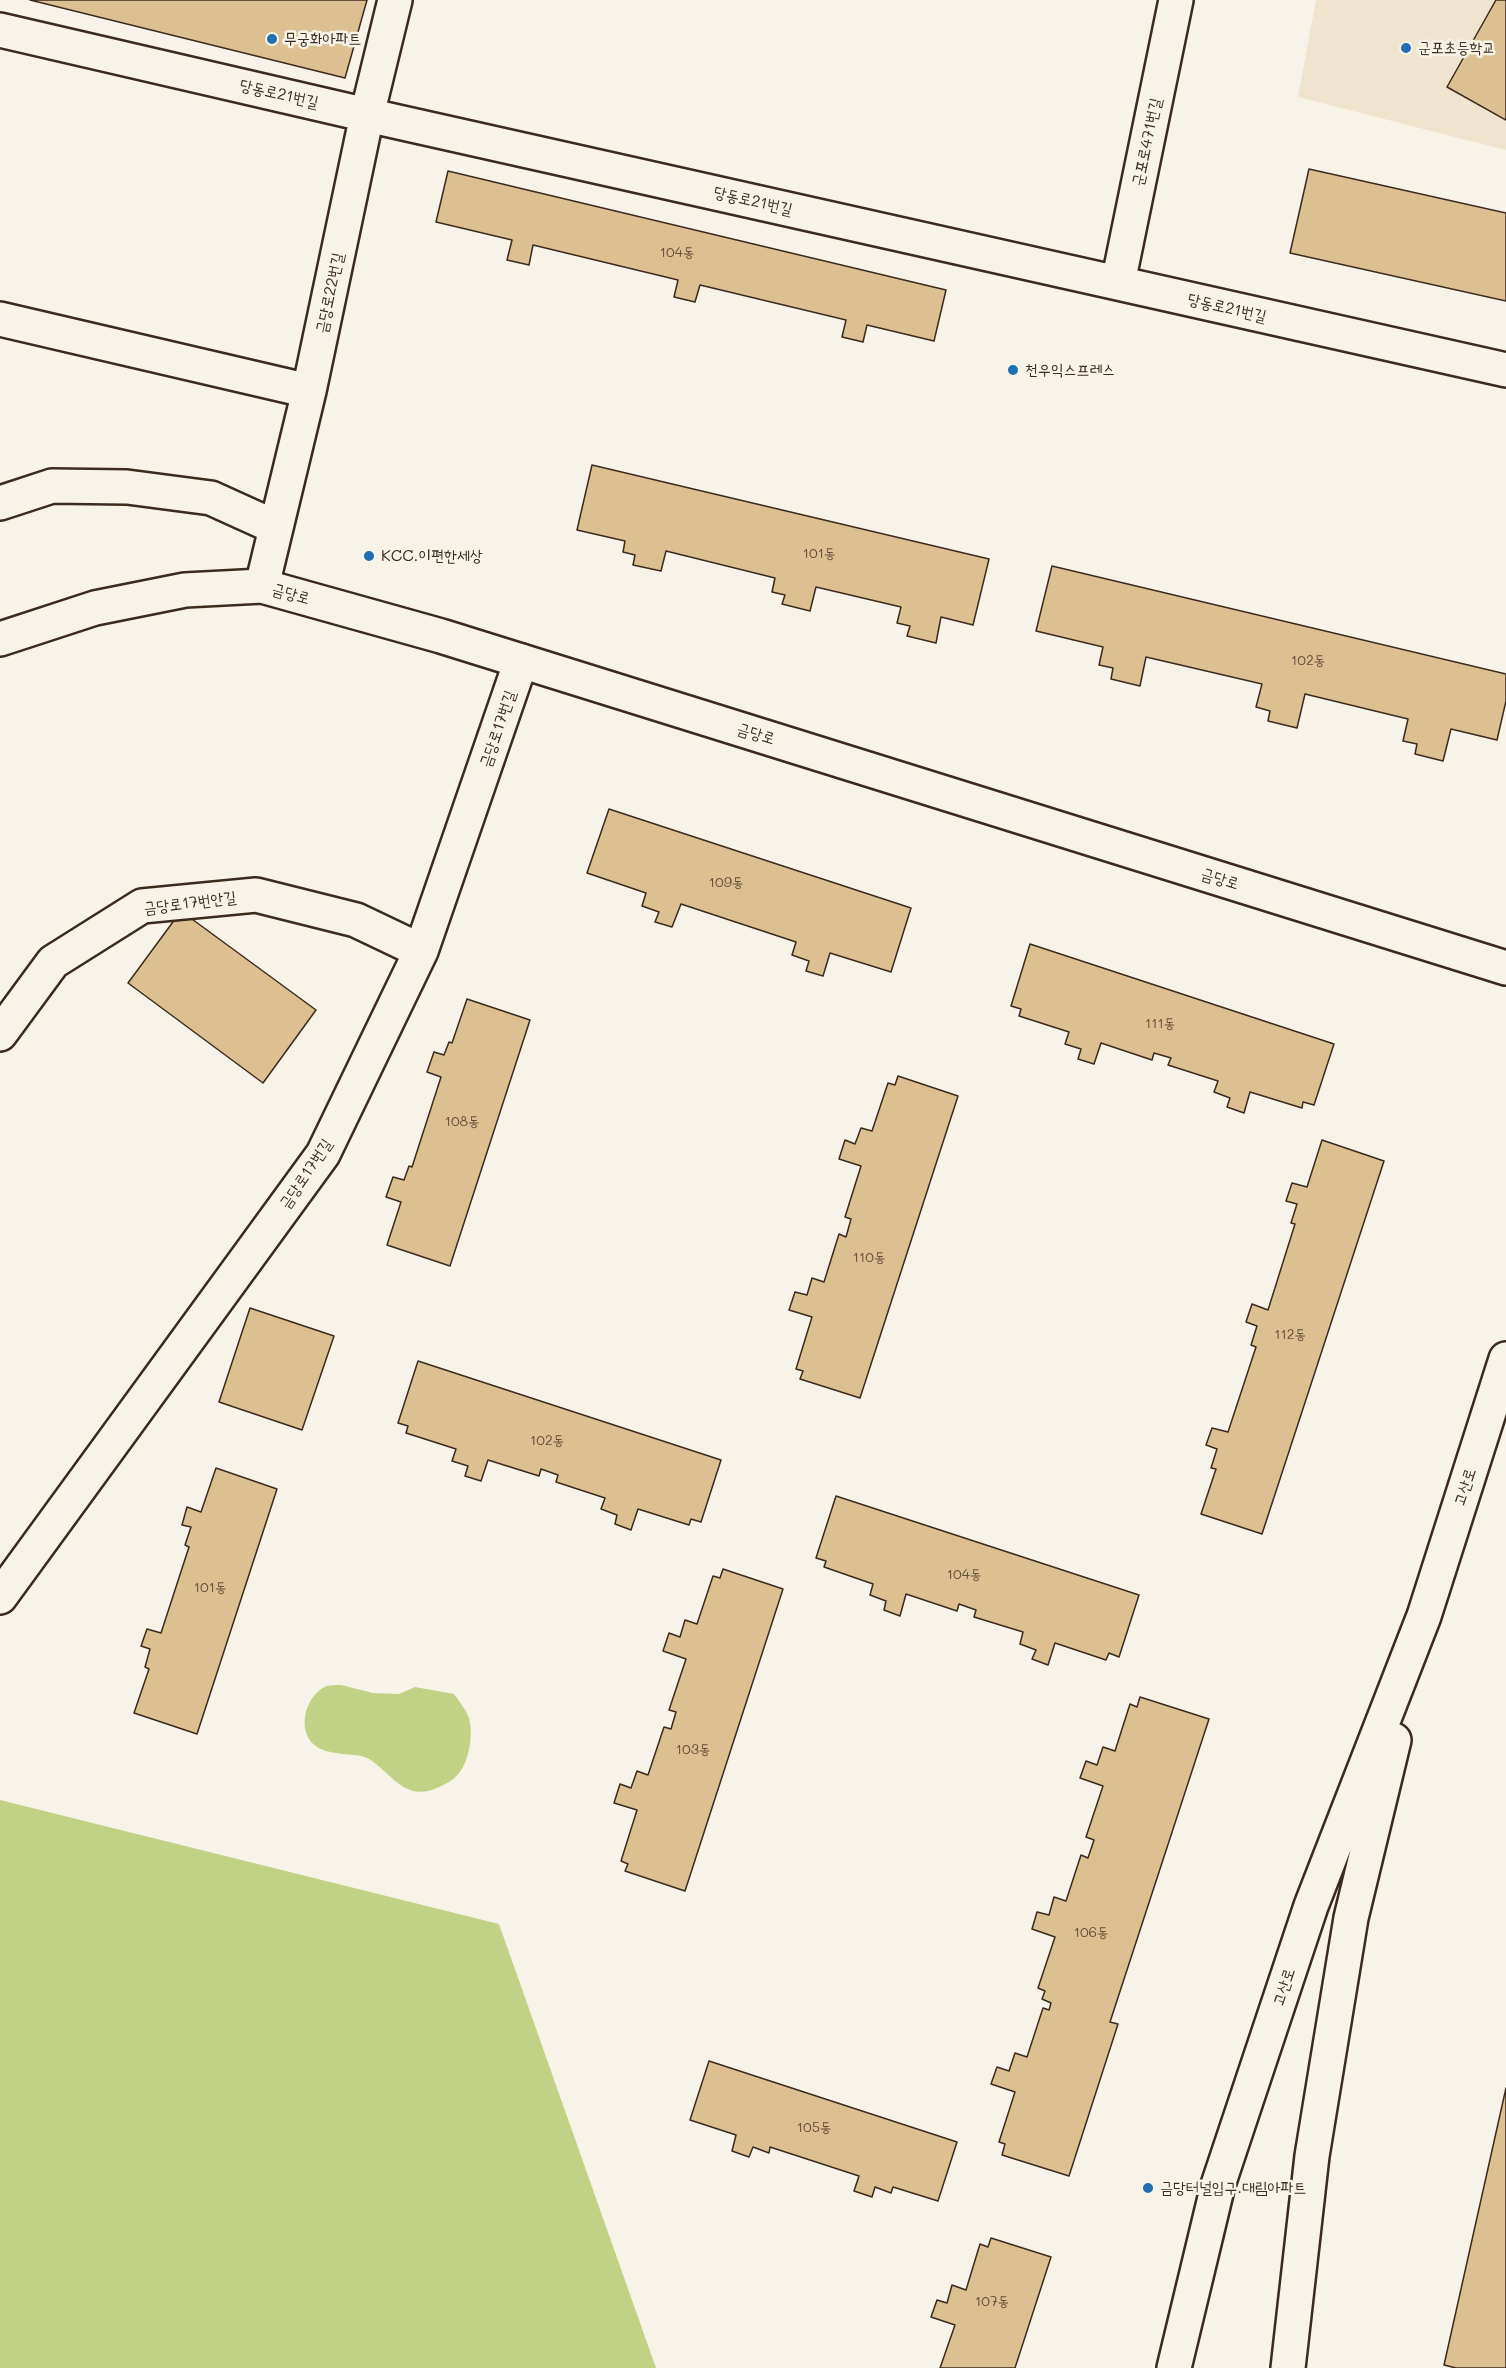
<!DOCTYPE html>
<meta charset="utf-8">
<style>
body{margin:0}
canvas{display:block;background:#f7f3e8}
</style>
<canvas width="1506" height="2368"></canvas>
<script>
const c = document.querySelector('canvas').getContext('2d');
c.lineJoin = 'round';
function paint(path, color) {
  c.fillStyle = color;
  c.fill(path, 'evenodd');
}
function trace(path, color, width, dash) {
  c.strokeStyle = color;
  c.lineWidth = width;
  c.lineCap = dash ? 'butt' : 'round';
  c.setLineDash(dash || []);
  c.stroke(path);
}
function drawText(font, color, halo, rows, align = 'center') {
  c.font = font + ' Mali,"Poor Story",sans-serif';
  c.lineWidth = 5;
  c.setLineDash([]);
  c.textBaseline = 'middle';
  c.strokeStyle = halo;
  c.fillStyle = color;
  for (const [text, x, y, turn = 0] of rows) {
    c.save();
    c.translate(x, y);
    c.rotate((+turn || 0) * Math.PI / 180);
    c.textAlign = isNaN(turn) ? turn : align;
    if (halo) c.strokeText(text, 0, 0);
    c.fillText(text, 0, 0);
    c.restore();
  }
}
paint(new Path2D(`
 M1316 0H1506V150L1298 97Z`), '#efe4ce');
paint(new Path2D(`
 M341 1685 373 1693 399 1694 415 1687 454 1694C459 1701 466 1710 469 1718 473 1732 470 1754 463 1767 457 1778 450 1782 439 1787 405 1803 394 1775 369 1759 359 1752 333 1757 317 1747 295 1733 305 1694 327 1686 331 1685 337 1685 341 1685Z
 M0 1800 499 1924 656 2368H0Z`), '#c1d286');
const building = new Path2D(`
 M30 0H367L345 78Z
 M1496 0H1506V120L1447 87Z
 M1309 169 1506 213V301L1290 253Z
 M448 171 946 290 934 341 867 325 863 342 842 337 846 320 700 285 695 302 674 297 678 280 533 245 529 265 507 260 512 240 436 222Z
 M592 465 989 559 973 625 941 617 936 643 907 636 910 626 897 623 901 607 816 587 810 611 782 604 785 595 772 592 775 578 666 551 661 571 633 565 635 555 623 552 625 541 577 530Z
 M1052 566 1506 674V701L1497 740 1451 729 1443 761 1415 754 1417 744 1403 741 1408 719 1305 694 1297 728 1268 721 1270 711 1256 707 1262 684 1146 657 1140 686 1111 679 1113 668 1099 665 1103 647 1036 631Z
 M609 809 911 908 891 972 830 953 823 976 806 971 809 961 792 955 796 942 681 904 672 927 655 922 659 912 642 906 646 893 587 873Z
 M181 911 316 1010 263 1083 128 983Z
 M1030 944 1334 1044 1314 1105 1303 1102 1302 1108 1250 1092 1244 1113 1227 1107 1230 1098 1214 1092 1218 1081 1168 1065 1171 1058 1154 1053 1152 1060 1101 1043 1094 1064 1078 1059 1081 1049 1065 1044 1069 1032 1019 1016 1021 1009 1011 1006Z
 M467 999 530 1020 450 1266 387 1245 401 1202 386 1197 393 1177 404 1180 409 1166 412 1167 441 1077 427 1072 434 1052 444 1055 449 1042 452 1043Z
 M898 1076 958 1096 860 1398 800 1379 803 1371 796 1369 812 1317 789 1310 795 1292 807 1295 812 1278 824 1282 839 1234 846 1237 851 1219 845 1217 861 1166 839 1159 845 1140 855 1144 861 1128 872 1131 888 1083 895 1085Z
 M1322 1140 1384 1161 1262 1534 1201 1514 1216 1469 1211 1468 1217 1449 1206 1445 1212 1428 1228 1432 1256 1347 1251 1345 1257 1326 1246 1322 1252 1304 1268 1310 1295 1224 1291 1223 1297 1204 1286 1201 1292 1183 1307 1187Z
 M250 1308 334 1336 302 1430 219 1402Z
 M418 1361 721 1460 701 1522 691 1519 689 1525 638 1509 631 1530 615 1524 617 1515 601 1509 605 1498 556 1482 558 1475 541 1469 539 1476 488 1460 481 1481 465 1476 468 1466 452 1461 456 1449 406 1433 408 1426 398 1423Z
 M216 1468 277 1489 197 1734 134 1713 149 1669 145 1667 150 1649 141 1646 147 1629 161 1633 189 1547 185 1545 191 1527 182 1525 187 1507 201 1512Z
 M836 1496 1139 1595 1119 1657 1109 1653 1106 1660 1055 1643 1048 1665 1032 1659 1036 1650 1020 1644 1023 1632 974 1617 976 1610 959 1604 957 1611 906 1594 900 1616 884 1610 886 1601 870 1595 873 1584 824 1567 826 1561 816 1558Z
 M723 1569 783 1589 685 1891 625 1871 628 1864 621 1861 637 1810 614 1803 620 1784 631 1788 637 1771 648 1775 664 1727 671 1729 676 1712 669 1710 686 1659 663 1651 669 1633 680 1637 685 1620 697 1624 713 1576 720 1578Z
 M1140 1697 1209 1719 1110 2022 1118 2024 1069 2176 1002 2155 1005 2144 999 2142 1015 2092 991 2084 997 2067 1009 2071 1015 2053 1027 2057 1043 2008 1049 2010 1051 2003 1042 1999 1045 1991 1038 1988 1055 1937 1032 1929 1037 1912 1049 1915 1054 1897 1066 1901 1081 1855 1088 1858 1094 1840 1086 1837 1103 1786 1080 1778 1086 1761 1097 1765 1103 1747 1115 1751 1130 1704 1137 1707Z
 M709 2061 957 2142 938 2201 893 2187 891 2193 875 2187 872 2197 854 2191 859 2176 770 2147 769 2153 753 2147 749 2157 732 2151 736 2135 690 2120Z
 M1506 2088V2368H1456L1444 2365Z
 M991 2238 1051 2257 1015 2368H940L955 2325 931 2317 937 2300 947 2303 952 2285 966 2290 980 2244 988 2247Z`);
paint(building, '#dcc091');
trace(building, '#3b2a1e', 1.5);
const street = new Path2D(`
 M0 30 367 115 1506 370
 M1118 283 1176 0
 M0 319 309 391
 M0 503 52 486 127 487 211 498 275 527
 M262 586 309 391 367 115 395 0
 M0 1034 53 962 142 906 256 895 356 920 421 951
 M0 1597 323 1154 421 951 521 661`);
const secondary = new Path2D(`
 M0 639 95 608 185 590 262 586 441 636 1506 968
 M1174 2368 1218 2185 1311 1906 1424 1616 1506 1359
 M1288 2368 1312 2156 1351 1918 1394 1740`);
trace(street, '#3b2a1e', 38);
trace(secondary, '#3b2a1e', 38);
trace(street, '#f7f3e8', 33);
trace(secondary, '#f7f3e8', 33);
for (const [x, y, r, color] of [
 [272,39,6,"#1f6fb2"],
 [1406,48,6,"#1f6fb2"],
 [1013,370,6,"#1f6fb2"],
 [369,556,6,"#1f6fb2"],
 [1148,2188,6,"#1f6fb2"]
]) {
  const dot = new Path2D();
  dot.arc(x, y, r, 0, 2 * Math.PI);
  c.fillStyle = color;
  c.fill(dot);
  trace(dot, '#f7f3e8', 2);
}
drawText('14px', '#63503b', null, [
 ["104동",677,253],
 ["101동",819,554],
 ["102동",1308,661],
 ["109동",726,883],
 ["111동",1160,1024],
 ["108동",462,1122],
 ["110동",869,1258],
 ["112동",1290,1335],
 ["102동",547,1441],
 ["104동",964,1575],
 ["101동",210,1588],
 ["103동",693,1750],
 ["106동",1091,1933],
 ["105동",814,2128],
 ["107동",992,2302]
]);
drawText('16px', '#3b2a1e', '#f7f3e8', [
 ["무궁화아파트",284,39],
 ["군포초등학교",1418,48],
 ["천우익스프레스",1025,370],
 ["KCC.이편한세상",381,556],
 ["금당터널입구.대림아파트",1160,2188]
], 'left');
drawText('16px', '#3b2a1e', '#f7f3e8', [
 ["당동로21번길",279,94,13],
 ["군포로471번길",1147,142,-78],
 ["당동로21번길",753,201,13],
 ["금당로22번길",330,293,-78],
 ["당동로21번길",1227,308,13],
 ["금당로",291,594,16],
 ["금당로17번길",498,729,-71],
 ["금당로",756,734,17],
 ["금당로",1220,879,17],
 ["금당로17번안길",190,903,-7],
 ["금당로17번길",306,1174,-56],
 ["고산로",1465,1487,-72],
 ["고산로",1284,1987,-72]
]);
</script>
